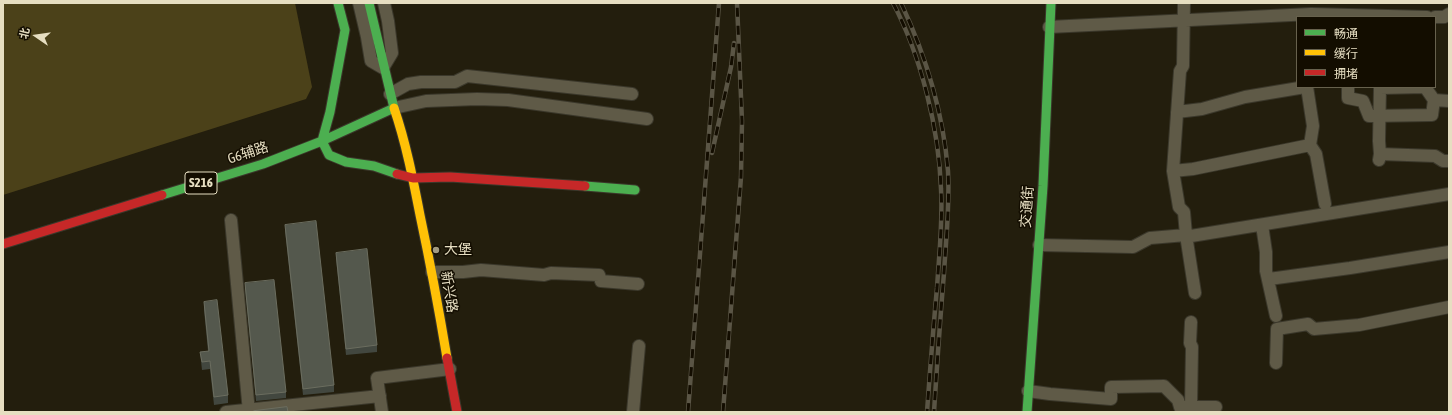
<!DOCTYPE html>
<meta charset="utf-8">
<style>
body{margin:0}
#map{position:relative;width:1452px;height:415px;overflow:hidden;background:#231e0d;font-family:"Asap Condensed","Noto Sans SC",sans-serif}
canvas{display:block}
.frame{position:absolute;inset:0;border:4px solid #e6dec1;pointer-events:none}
.legend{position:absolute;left:1296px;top:16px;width:140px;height:72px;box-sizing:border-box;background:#130d00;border:1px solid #67614d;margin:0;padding:5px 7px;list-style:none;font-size:12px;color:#e6dec1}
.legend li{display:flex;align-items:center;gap:8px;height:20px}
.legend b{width:20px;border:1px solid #67614d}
.north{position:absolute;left:16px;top:16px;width:40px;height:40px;-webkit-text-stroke:3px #130d00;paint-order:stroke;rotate:283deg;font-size:11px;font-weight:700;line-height:16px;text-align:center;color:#e6dec1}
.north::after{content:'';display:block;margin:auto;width:14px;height:18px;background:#e6dec1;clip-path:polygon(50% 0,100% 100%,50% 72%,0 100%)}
</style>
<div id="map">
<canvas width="1452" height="415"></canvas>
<div class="frame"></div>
<ul class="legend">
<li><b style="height:5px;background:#4caf50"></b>畅通</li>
<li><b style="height:5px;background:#ffc107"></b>缓行</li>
<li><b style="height:5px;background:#c62828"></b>拥堵</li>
</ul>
<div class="north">北</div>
</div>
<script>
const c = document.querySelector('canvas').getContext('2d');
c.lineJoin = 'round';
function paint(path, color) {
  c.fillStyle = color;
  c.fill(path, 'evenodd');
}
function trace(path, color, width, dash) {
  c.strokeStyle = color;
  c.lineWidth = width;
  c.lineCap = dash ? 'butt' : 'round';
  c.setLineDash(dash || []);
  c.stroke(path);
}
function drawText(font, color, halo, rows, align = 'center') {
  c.font = font + ' "Asap Condensed","Noto Sans SC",sans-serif';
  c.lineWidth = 3;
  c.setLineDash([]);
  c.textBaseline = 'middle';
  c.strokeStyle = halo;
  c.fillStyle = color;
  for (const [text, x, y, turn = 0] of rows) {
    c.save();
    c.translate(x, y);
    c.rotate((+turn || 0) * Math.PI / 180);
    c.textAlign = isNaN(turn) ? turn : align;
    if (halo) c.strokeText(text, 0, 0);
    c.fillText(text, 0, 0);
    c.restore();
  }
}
paint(new Path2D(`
 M3 3H295L312 87 306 99 3 195Z`), '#4b4119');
const street = new Path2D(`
 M359 3 367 37 371 61 383 68 392 53 388 21 384 3
 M1184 3 1183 66 1180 71 1173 171 1179 207 1184 212 1186 235 1195 293
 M1435 17H1444L1449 14
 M1049 27 1311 14 1427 17
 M1307 87 1313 126 1310 145 1316 154 1325 204
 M1348 87V98L1363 101 1369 116 1432 115 1434 100
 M1380 88 1425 87 1434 100 1449 101
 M390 94 408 84 421 82H455L467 76 632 94
 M394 108 426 101 477 99 508 100 647 119
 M1177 112 1202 109 1245 97 1305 87
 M1380 154 1435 156 1443 161H1449
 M1379 160 1380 154 1379 141 1380 87
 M1173 171 1193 169 1310 145
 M231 220 249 412
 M1262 225 1266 252V271L1276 316
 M1039 245 1133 247 1150 238 1186 235 1191 236 1449 194
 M432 272H463L481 270 544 275 551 273 599 275 601 281 638 284
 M1269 279 1350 268 1449 252
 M1276 363 1277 329 1308 324 1314 329 1359 325 1449 307
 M1028 391 1050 394 1111 399V387L1164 386 1178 400 1180 407H1216
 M1191 407 1192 347 1190 343 1191 322
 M226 412 380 396
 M382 412 377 378 450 369
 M633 412 639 346`);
const fast = new Path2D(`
 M338 3 345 30 330 112 322 141 329 155 346 162 374 166 397 174
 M585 186 635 190
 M162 195 263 164 322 141 394 108 369 3
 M1027 412 1043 186 1051 3`);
const slow = new Path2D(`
 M394 108C406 143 413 179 420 215 430 262 439 310 447 358`);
const jam = new Path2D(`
 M397 174 413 178 450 177 585 186
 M3 244 162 195
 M447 358 457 412`);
trace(street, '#3b382b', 14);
trace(fast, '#3b382b', 11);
trace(slow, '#3b382b', 11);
trace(jam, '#3b382b', 11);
trace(street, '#5f5a47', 12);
trace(fast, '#4caf50', 9);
trace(slow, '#ffc107', 9);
trace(jam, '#c62828', 9);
const rail = new Path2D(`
 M893 3C921 56 939 129 941 189 943 222 939 255 937 288 933 330 930 371 927 412
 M901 3C926 56 943 112 948 171 950 205 946 239 944 273 940 320 937 366 934 412
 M712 153 731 67 734 43
 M688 412 719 3
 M723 412 741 177 742 121 737 3`);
trace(rail, '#5a5545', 4.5);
trace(rail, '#130d00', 3, [9]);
paint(new Path2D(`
 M285 225 334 385V392L303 395 285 231Z
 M336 253 377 345V352L346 355 336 259Z
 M245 283 286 392V398L256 401 245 289Z
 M204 302 228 395V403L214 405 210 369 202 370 200 352 208 351 204 310Z`), '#42473f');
const building = new Path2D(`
 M316 221 334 385 303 389 285 225Z
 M367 249 377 345 346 349 336 253Z
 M274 280 286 392 256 395 245 283Z
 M217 300 228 395 214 397 210 361 202 362 200 352 209 351 204 302Z
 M287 407 288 412H255L254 411Z`);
paint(building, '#54584d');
trace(building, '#6b6d5f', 1);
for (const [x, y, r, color] of [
 [436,250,4,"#a29b82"]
]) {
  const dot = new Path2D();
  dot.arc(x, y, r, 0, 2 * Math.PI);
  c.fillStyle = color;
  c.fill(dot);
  trace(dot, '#130d00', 1.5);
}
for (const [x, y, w] of [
 [201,183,32]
]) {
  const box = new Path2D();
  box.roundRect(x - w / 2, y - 11, w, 22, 3);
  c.fillStyle = '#130d00';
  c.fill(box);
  trace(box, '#e6dec1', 1);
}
drawText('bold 13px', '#e6dec1', null, [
 ["S216",201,183]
]);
drawText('14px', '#e6dec1', '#130d00', [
 ["G6辅路",248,153,-18],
 ["交通街",1027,207,-86],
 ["新兴路",449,292,81]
]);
drawText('14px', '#e6dec1', '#130d00', [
 ["大堡",444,250]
], 'left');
</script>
